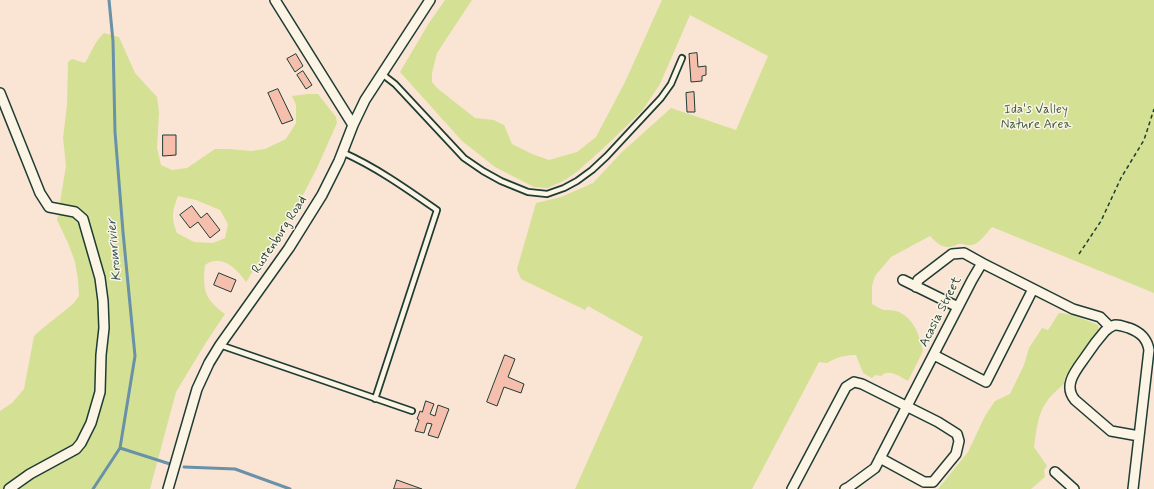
<!DOCTYPE html>
<style>
body{margin:0}
canvas{display:block;background:#fae4d4}
</style>
<canvas width="1154" height="489"></canvas>
<script>
const c = document.querySelector('canvas').getContext('2d');
c.lineJoin = 'round';
function paint(path, color) {
  c.fillStyle = color;
  c.fill(path, 'evenodd');
}
function trace(path, color, width, dash) {
  c.strokeStyle = color;
  c.lineWidth = width;
  c.lineCap = dash ? 'butt' : 'round';
  c.setLineDash(dash || []);
  c.stroke(path);
}
function drawText(font, color, halo, rows, align = 'center') {
  c.font = font + ' Mynerve,sans-serif';
  c.lineWidth = 3;
  c.setLineDash([]);
  c.textBaseline = 'middle';
  c.strokeStyle = halo;
  c.fillStyle = color;
  for (const [text, x, y, turn = 0] of rows) {
    c.save();
    c.translate(x, y);
    c.rotate((+turn || 0) * Math.PI / 180);
    c.textAlign = isNaN(turn) ? turn : align;
    if (halo) c.strokeText(text, 0, 0);
    c.fillText(text, 0, 0);
    c.restore();
  }
}
paint(new Path2D(`
 M445 0H472L437 53 432 73V82L437 88 475 118 494 120 504 125 512 144 532 154 549 160 577 152 596 137 625 82 662 0H1154V293L992 227C987 232 979 245 971 245 966 246 963 243 958 244 955 245 952 247 949 247 941 248 935 241 930 236L891 257 875 276 872 286V304C876 306 880 309 884 310 888 310 892 310 896 311 913 316 920 336 923 351L908 381C900 377 889 368 881 376L875 375 872 378 863 373 856 355C845 355 837 357 827 363L819 362 752 489H575L643 337 588 306 585 310 521 279 517 269 536 203 561 197 593 183 621 153 671 108 736 130 768 56 690 15 660 84 642 111 610 142 578 171 565 180 548 188 534 187 495 167 462 141 400 72 429 23Z
 M104 33 119 37 135 73 157 97 159 112 157 148 161 165 172 170 187 168 215 149H229L251 151 265 149 286 139 296 123V105L292 96 308 94H318L336 117 337 123 317 168 303 195 246 282C237 269 222 253 205 265 204 273 203 287 207 295 210 302 218 309 225 314L205 344 176 392 150 489H0V411L12 403 24 389 34 336 43 328 73 304 79 296 78 280 75 262 68 243 57 220 66 166 63 138 67 105 68 62 72 59 85 63C91 53 95 41 104 33ZM178 196 196 200 220 210 228 224 225 238 213 243 194 242 177 233C171 217 172 212 178 196Z
 M1059 313C1072 314 1086 320 1098 325L1099 330 1065 377 1064 384C1057 390 1050 396 1045 404 1037 417 1036 433 1034 447L1047 466 1044 470 1045 477 1031 489H938L968 452 985 416 995 401 1010 394 1024 365 1029 348 1042 328 1048 330Z`), '#d4e195');
trace(new Path2D(`
 M120 448 170 464
 M184 467 235 469 290 489
 M93 489 120 448 135 356 123 232 115 132 113 41 109 0`), '#6991a8', 3);
const building = new Path2D(`
 M697 53 698 67 706 66V75L702 76V81L691 82 689 54Z
 M296 54 303 66 295 72 287 59Z
 M303 71 312 85 306 89 297 75Z
 M278 89 293 120 282 124 268 93Z
 M694 92 695 112H687L686 93Z
 M163 135H176V155L163 156Z
 M192 206 201 218 207 213 220 230 210 238 198 222 190 228 180 215Z
 M219 273 236 280 231 292 214 285Z
 M505 355 515 359 508 377 524 384 521 393 504 387 497 406 487 402Z
 M426 401 434 404 430 414 435 416 438 405 449 409 438 438 428 435 432 424 427 423 424 433 415 431 419 420 417 419 420 411 422 412Z
 M397 480 422 489H394Z`);
paint(building, '#f6beac');
trace(building, '#1f3d34', 1);
const service = new Path2D(`
 M382 74 395 84 464 158 483 171 501 181 528 192 547 194 564 188 577 181 592 170 607 156 661 98 671 84 682 58
 M342 152C376 167 407 189 437 210L375 399
 M220 345 412 411`);
const minor = new Path2D(`
 M275 0 353 125
 M0 93 40 193 49 207 75 212 83 219 100 278 103 301 104 328 101 355 100 392 91 423 81 443 76 449 30 474 9 489
 M903 280 958 307
 M916 287 918 280 952 254 964 253 982 263
 M934 355 986 382 1033 289
 M1055 472 1074 489
 M168 489 197 389 209 363 220 345 289 248 322 195 339 161 353 125 365 100 430 0
 M792 489 846 387 854 382 862 384 938 422 957 434 959 441 956 454 933 482H924L880 458
 M845 489 849 487 875 468 972 280 982 263 1073 309 1100 317 1110 327
 M1133 489 1149 350C1147 338 1140 332 1129 328 1125 327 1121 325 1116 325 1112 325 1109 328 1105 331 1098 339 1092 347 1086 356 1077 369 1062 385 1075 400L1111 431 1139 436`);
trace(service, '#1f3d34', 8);
trace(minor, '#1f3d34', 12);
trace(new Path2D(`
 M1079 254 1101 221 1121 178 1144 140 1154 109`), '#1f3d34', 1.5, [4, 3]);
trace(service, '#fcf5e5', 4.5);
trace(minor, '#fcf5e5', 9);
drawText('13px', '#435e47', '#fcf5e5', [
 ["Ida's Valley",1036,110],
 ["Nature Area",1036,125]
]);
drawText('13px', '#1f3d34', '#fcf5e5', [
 ["Rustenburg Road",280,235,-57],
 ["Acasia Street",941,312,-63]
]);
drawText('italic 14px', '#38595b', '#fcf5e5', [
 ["Kromrivier",115,250,-95]
]);
</script>
